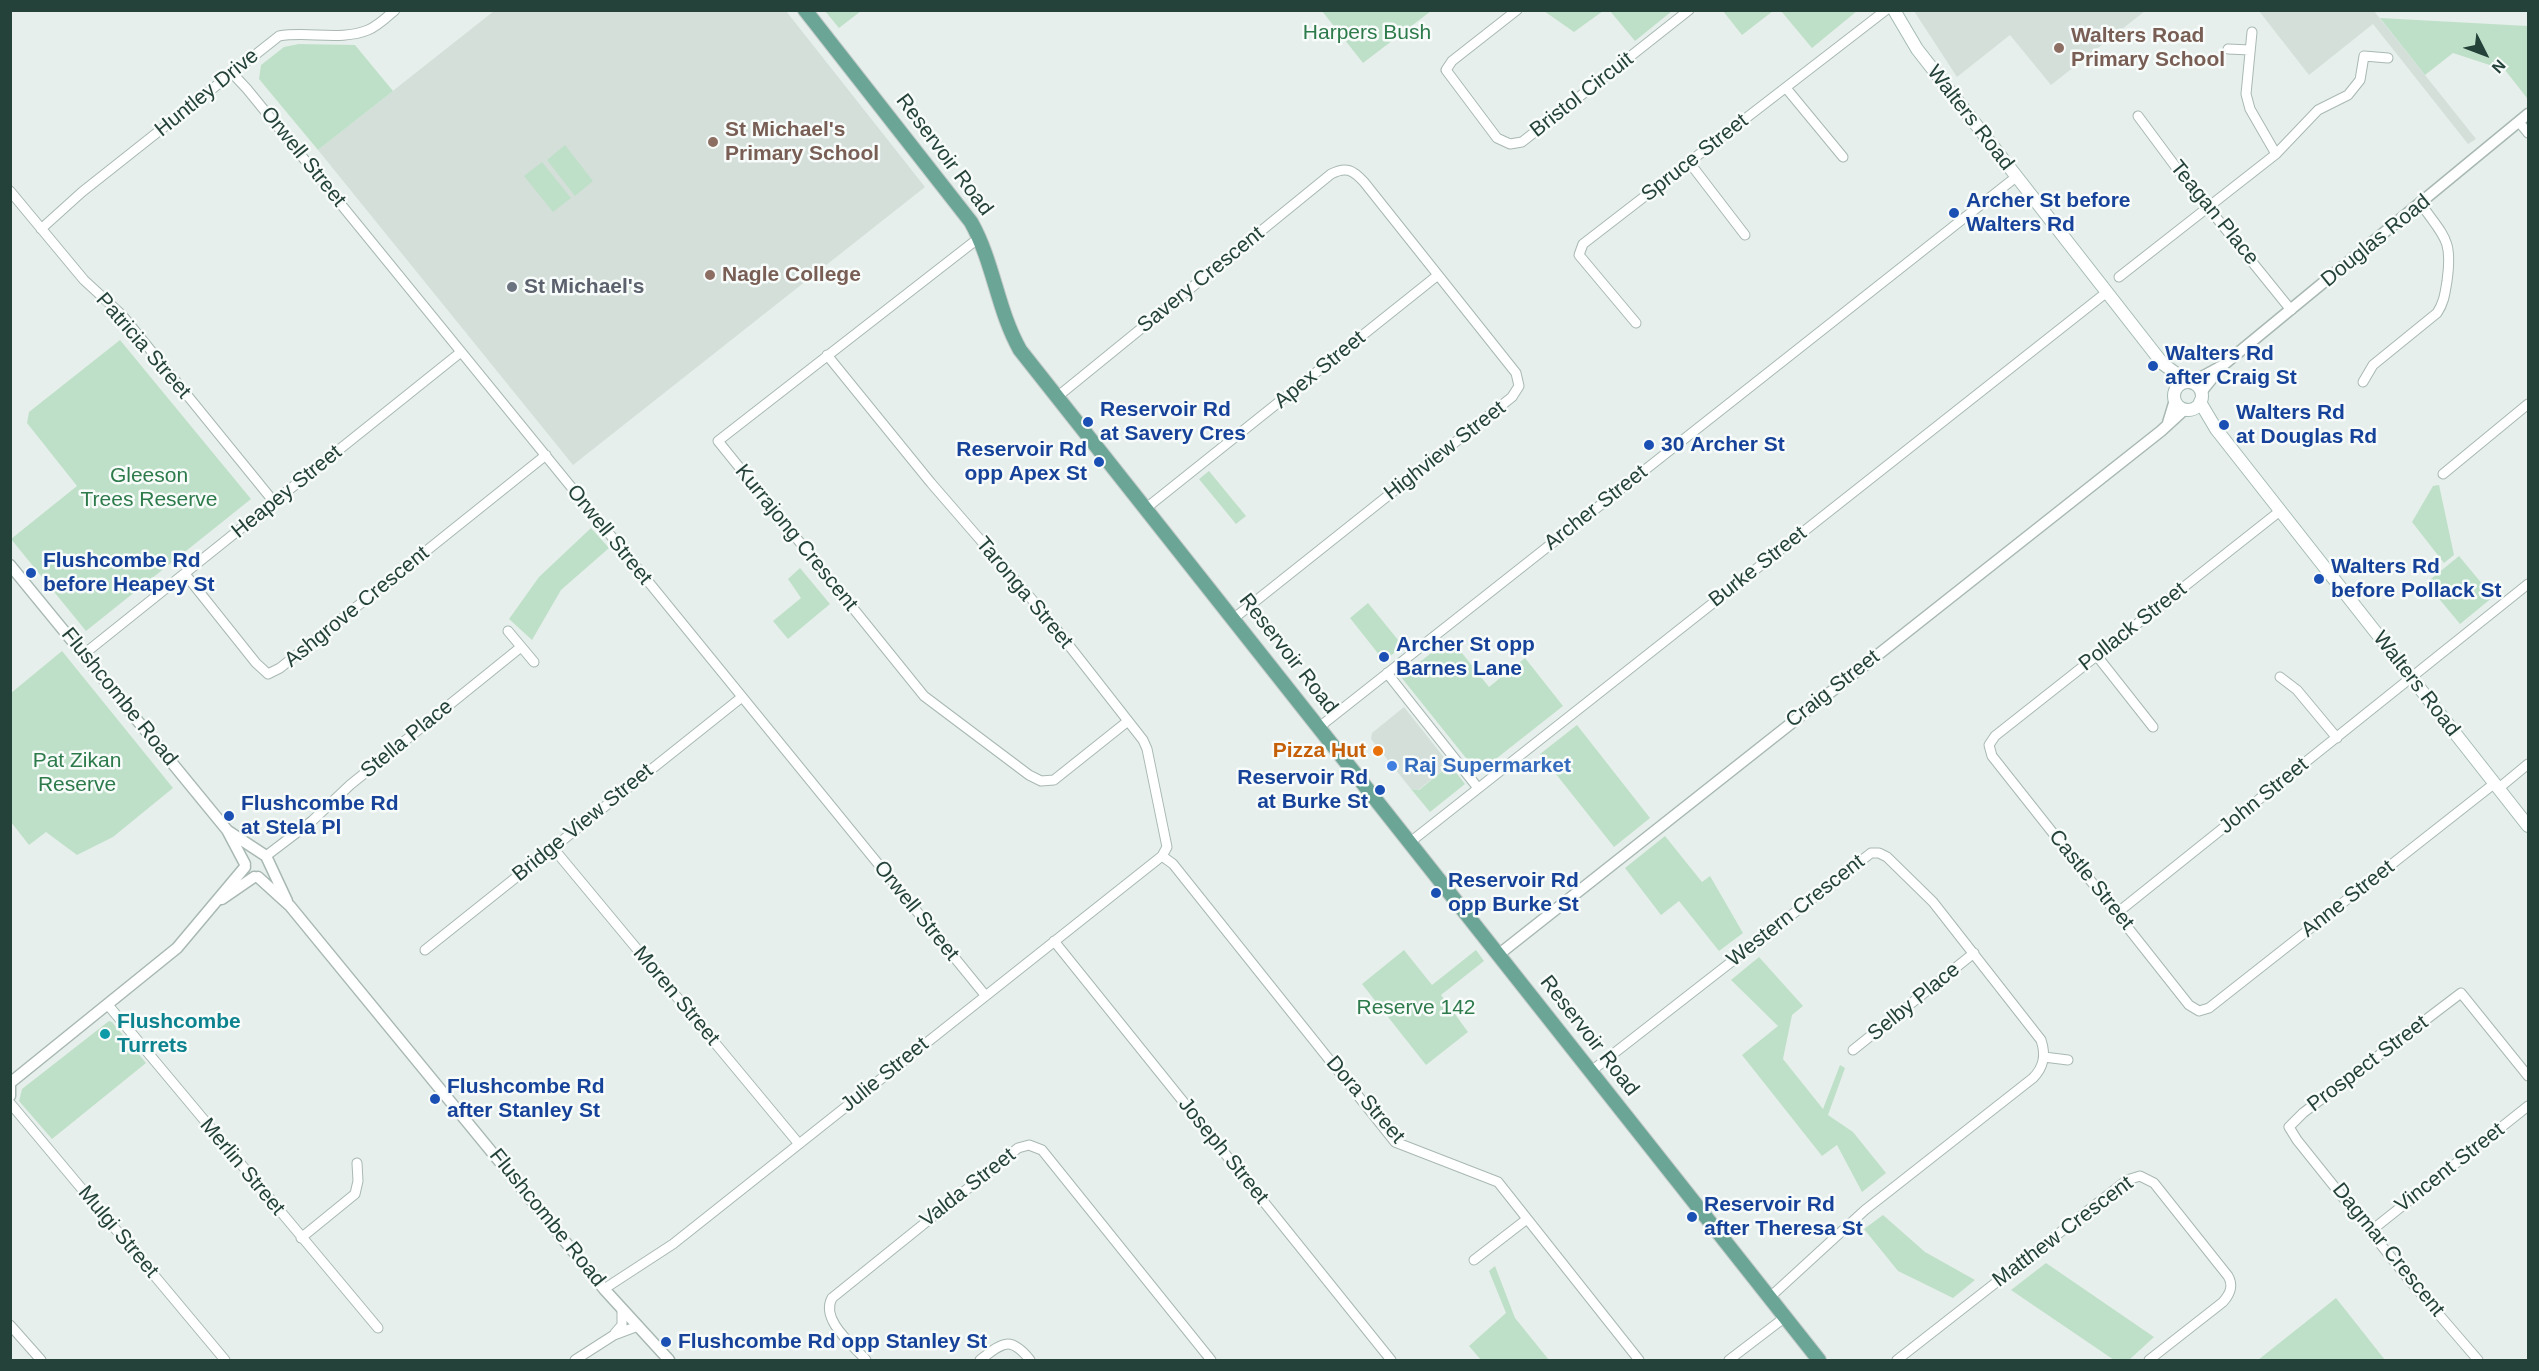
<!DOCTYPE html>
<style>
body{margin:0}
#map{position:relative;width:2539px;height:1371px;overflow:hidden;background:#e6efeb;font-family:Arial,sans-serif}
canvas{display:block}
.frame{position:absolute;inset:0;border:12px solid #24423a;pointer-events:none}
.north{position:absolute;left:2455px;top:24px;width:60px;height:60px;-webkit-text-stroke:4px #f7fbf9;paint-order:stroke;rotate:132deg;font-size:16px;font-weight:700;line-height:24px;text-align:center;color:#24423a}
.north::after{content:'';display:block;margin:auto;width:21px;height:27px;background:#24423a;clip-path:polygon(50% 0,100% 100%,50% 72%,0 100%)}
</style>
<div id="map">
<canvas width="2539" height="1371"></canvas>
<div class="frame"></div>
<div class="north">N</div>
</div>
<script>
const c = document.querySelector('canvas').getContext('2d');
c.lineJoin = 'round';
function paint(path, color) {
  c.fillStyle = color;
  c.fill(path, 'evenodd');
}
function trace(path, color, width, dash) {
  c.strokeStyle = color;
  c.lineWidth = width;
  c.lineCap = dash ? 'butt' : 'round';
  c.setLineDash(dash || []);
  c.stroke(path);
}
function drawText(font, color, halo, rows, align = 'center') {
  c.font = font + ' Arial,sans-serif';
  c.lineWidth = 5;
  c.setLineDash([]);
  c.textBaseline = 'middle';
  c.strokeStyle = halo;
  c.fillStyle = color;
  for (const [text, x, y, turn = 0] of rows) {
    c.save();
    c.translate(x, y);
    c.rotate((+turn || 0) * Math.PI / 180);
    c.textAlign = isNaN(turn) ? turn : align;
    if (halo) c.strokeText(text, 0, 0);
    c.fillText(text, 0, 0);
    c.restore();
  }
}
paint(new Path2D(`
 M494 11H786L925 187 573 465 318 150Z
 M1914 11H2145L2051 85 2010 35 1957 77Z
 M2259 11H2374L2476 139 2468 144 2373 24 2309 75Z
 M1404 707 1450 765 1418 790 1411 789 1371 739 1372 733Z`), '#d4dfda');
paint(new Path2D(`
 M825 11H861L839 28Z
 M1322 11H1431L1363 63Z
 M1544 11H1603L1574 32Z
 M1610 11H1672L1635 41Z
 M1723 11H1773L1742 35Z
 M1781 11H1857L1812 48Z
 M2380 18 2528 26V96L2527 98 2505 70 2453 53 2425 75Z
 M299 44 355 45 393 91 318 150 259 79 261 65 284 47Z
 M565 145 593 181 575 196 547 160Z
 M542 162 571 198 553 212 524 176Z
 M120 340 251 499 86 631 11 539 77 486 27 423 29 412Z
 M1209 471 1246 516 1236 524 1199 479Z
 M2439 485 2454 555 2444 563 2412 522 2433 486Z
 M591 528 609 548 561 590 532 640 509 619 539 577Z
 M2459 556 2493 597 2460 624 2426 583Z
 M800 568 830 604 788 639 773 621 801 598 788 579Z
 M1368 603 1403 646 1384 661 1350 618Z
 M1450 638 1489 687 1525 658 1563 706 1478 773 1401 677Z
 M62 651 173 788 113 837 77 855 46 832 29 845 11 822V693Z
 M1577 725 1650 818 1614 847 1540 754Z
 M1450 765 1465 784 1430 812 1411 789 1419 790Z
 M1665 836 1702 882 1710 876 1743 933 1719 951 1679 901 1661 915 1625 868Z
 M1404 950 1432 985 1476 950 1484 961 1441 995 1468 1032 1426 1065 1362 984Z
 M1759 957 1803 1006 1792 1015 1783 1059 1823 1109 1840 1065 1845 1068 1828 1115 1853 1132 1886 1173 1862 1192 1837 1145 1822 1156 1742 1055 1778 1026 1731 980Z
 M109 1021 112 1022 146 1063 52 1139 19 1101 22 1089Z
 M1883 1215 1925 1252 1975 1280 1953 1298 1898 1271 1864 1229Z
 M2046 1263 2154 1337 2129 1360H2114L2011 1290Z
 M1495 1266 1515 1318 1549 1360H1481L1469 1346 1506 1313 1489 1271Z
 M2336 1298 2385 1360H2258Z`), '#bfe0c8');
const minor = new Path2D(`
 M1517 10 1452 61 1446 70 1497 138 1510 144 1522 142 1689 10
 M2252 32 2246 94 2250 109 2276 154
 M2228 49 2250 50
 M233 74 247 89 985 995
 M1786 88 1843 157
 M2138 116 2181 174 2291 310
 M2519 122 2528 133
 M1689 162 1745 235
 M10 191 84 280 122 315 274 502
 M41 229 82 192 279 36C308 31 341 41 368 30 378 26 387 17 395 10
 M980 237 718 441 924 696 1029 775 1041 781 1054 780 1128 721
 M2119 277 2276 154 2318 110 2348 95 2360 80 2364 56 2388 58
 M1636 323 1579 255 1583 244 1886 10
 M2363 382 2373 365 2437 313C2444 303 2445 293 2447 281 2453 239 2444 237 2421 204
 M1057 397 1331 174C1346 166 1353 170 1364 182L1516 373 1519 386 1512 397 1233 619
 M2443 474 2528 404
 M1145 509 1438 275
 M2280 511 1995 736 1989 745 1992 756 2189 1005 2199 1011 2209 1008 2495 783
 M185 574 256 663 268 674 280 668 546 455
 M508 631 534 662
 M84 654 461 352
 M2097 656 2153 727
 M1387 673 1478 788
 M2280 677 2297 690 2337 738
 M1318 728 2016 177
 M2499 788 2528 764
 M1409 843 2107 292
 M553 848 799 1144
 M266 856 312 821 350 785 521 647
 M1162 856 1173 864 1395 1142 1498 1182 1639 1360
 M2117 913 2528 584
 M1054 941 1391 1360
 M425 950 742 697
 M108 1005 378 1328
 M1853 1050 1974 953
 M2044 1057 2068 1060
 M1590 1072 1871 853H1879L1887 857 1933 902 2041 1040C2046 1055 2044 1067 2033 1078L1865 1210 1769 1298
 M10 1103 225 1360
 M2372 1230 2528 1106
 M301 1238 355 1194 358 1181 357 1163
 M1474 1260 1527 1219
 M604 1289 673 1244 1162 856 1167 847 1147 749 1143 740 1042 611 931 483 827 355
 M10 1325 41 1360
 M615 1333 622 1325V1309
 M575 1360 614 1335 638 1326
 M866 1360C853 1345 820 1320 832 1298L1018 1148 1029 1145 1042 1150 1211 1360
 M980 1360C1002 1343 1010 1335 1030 1360
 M1729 1360 1784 1318
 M1897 1360 2127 1180 2140 1176 2154 1183 2228 1276C2234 1286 2230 1294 2223 1302L2149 1360
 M2478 1360 2410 1281 2297 1140 2289 1127 2303 1113 2461 993 2528 1076`);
const tertiary = new Path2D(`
 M2191 383 2222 366 2528 114
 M2201 392 2218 371
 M2168 423 2175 400
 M10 565 227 830 245 864
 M228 831 266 856 287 901
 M258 877 290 906 604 1289 669 1360
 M222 899 254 877
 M1498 955 2161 431 2185 409
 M10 1083 177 948 245 867
 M10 1086V1096`);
const secondary = new Path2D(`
 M1894 10 1917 49 2163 364 2188 382
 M2174 396a14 14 0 1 1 28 0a14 14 0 1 1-28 0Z
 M2200 402 2216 429 2528 826`);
const primary = new Path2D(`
 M805 10 971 222C994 263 997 309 1020 350L1819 1360`);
trace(minor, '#a8b8b2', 11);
trace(tertiary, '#a8b8b2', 13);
trace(secondary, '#a4bbb3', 14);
trace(primary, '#c2cac8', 16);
trace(minor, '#fff', 9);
trace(tertiary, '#fff', 10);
trace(secondary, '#fff', 12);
trace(primary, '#6aa596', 14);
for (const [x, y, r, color] of [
 [2059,48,6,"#8d6e63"],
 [713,142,6,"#8d6e63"],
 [1954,213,6,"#1a4fb4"],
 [710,275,6,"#8d6e63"],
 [512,287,6,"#6b7280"],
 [2153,366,6,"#1a4fb4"],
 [1088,422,6,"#1a4fb4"],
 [2224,425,6,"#1a4fb4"],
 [1649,445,6,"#1a4fb4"],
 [1099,462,6,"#1a4fb4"],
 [31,573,6,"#1a4fb4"],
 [2319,579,6,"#1a4fb4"],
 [1384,657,6,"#1a4fb4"],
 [1378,751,6,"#e8710a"],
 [1392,766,6,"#3f7fe0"],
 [1380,790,6,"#1a4fb4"],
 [229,816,6,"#1a4fb4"],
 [1436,893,6,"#1a4fb4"],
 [105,1034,6,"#0f9aa8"],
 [435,1099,6,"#1a4fb4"],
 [1692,1217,6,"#1a4fb4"],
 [666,1342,6,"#1a4fb4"]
]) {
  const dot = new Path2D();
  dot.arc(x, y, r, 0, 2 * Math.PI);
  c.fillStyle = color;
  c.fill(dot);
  trace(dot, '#f7fbf9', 2);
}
drawText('21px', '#2d7a4b', '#f7fbf9', [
 ["Harpers Bush",1367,33],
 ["Gleeson",149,476],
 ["Trees Reserve",149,500],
 ["Pat Zikan",77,761],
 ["Reserve",77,785],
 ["Reserve 142",1416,1008]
]);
drawText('bold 21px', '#785e54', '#f7fbf9', [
 ["Walters Road",2071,36],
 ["Primary School",2071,60],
 ["St Michael's",725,130],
 ["Primary School",725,154],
 ["Nagle College",722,275]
], 'left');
drawText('21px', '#24423a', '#f7fbf9', [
 ["Huntley Drive",207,93,-39],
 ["Bristol Circuit",1582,95,-38],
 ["Walters Road",1970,118,52],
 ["Reservoir Road",944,155,53],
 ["Orwell Street",303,157,51],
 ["Spruce Street",1695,158,-38],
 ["Teagan Place",2214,213,51],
 ["Douglas Road",2376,241,-39],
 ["Savery Crescent",1201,280,-39],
 ["Patricia Street",143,346,49],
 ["Apex Street",1320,370,-39],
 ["Highview Street",1445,451,-38],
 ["Heapey Street",287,492,-39],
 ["Archer Street",1596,508,-38],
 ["Orwell Street",609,535,51],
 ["Kurrajong Crescent",796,538,51],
 ["Burke Street",1758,567,-38],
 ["Taronga Street",1024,593,50],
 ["Ashgrove Crescent",357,607,-39],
 ["Pollack Street",2133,627,-38],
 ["Reservoir Road",1288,654,52],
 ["Walters Road",2416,684,52],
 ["Craig Street",1833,689,-38],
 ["Flushcombe Road",119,697,51],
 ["Stella Place",407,739,-39],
 ["John Street",2264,796,-39],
 ["Bridge View Street",583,823,-39],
 ["Castle Street",2091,880,51],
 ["Anne Street",2348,899,-38],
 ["Orwell Street",916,911,51],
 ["Western Crescent",1796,911,-38],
 ["Moren Street",676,996,50],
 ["Selby Place",1914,1002,-39],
 ["Reservoir Road",1589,1036,52],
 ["Prospect Street",2368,1064,-37],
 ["Julie Street",885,1075,-39],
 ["Dora Street",1365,1100,49],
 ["Joseph Street",1223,1151,51],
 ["Merlin Street",242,1167,50],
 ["Vincent Street",2450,1168,-38],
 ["Valda Street",968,1188,-38],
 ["Flushcombe Road",547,1218,51],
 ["Mulgi Street",118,1232,50],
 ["Matthew Crescent",2063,1232,-37],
 ["Dagmar Crescent",2388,1250,51]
]);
drawText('bold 21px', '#164399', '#f7fbf9', [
 ["Archer St before",1966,201],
 ["Walters Rd",1966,225],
 ["Walters Rd",2165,354],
 ["after Craig St",2165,378],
 ["Reservoir Rd",1100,410],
 ["at Savery Cres",1100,434],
 ["Walters Rd",2236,413],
 ["at Douglas Rd",2236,437],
 ["30 Archer St",1661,445],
 ["Reservoir Rd",1087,450,"right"],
 ["opp Apex St",1087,474,"right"],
 ["Flushcombe Rd",43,561],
 ["before Heapey St",43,585],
 ["Walters Rd",2331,567],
 ["before Pollack St",2331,591],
 ["Archer St opp",1396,645],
 ["Barnes Lane",1396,669],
 ["Reservoir Rd",1368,778,"right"],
 ["at Burke St",1368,802,"right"],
 ["Flushcombe Rd",241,804],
 ["at Stela Pl",241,828],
 ["Reservoir Rd",1448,881],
 ["opp Burke St",1448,905],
 ["Flushcombe Rd",447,1087],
 ["after Stanley St",447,1111],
 ["Reservoir Rd",1704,1205],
 ["after Theresa St",1704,1229],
 ["Flushcombe Rd opp Stanley St",678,1342]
], 'left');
drawText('bold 21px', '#5b616d', '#f7fbf9', [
 ["St Michael's",524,287]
], 'left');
drawText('bold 21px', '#c56008', '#f7fbf9', [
 ["Pizza Hut",1366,751]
], 'right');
drawText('bold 21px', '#366cbe', '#f7fbf9', [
 ["Raj Supermarket",1404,766]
], 'left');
drawText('bold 21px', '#0d838f', '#f7fbf9', [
 ["Flushcombe",117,1022],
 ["Turrets",117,1046]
], 'left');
</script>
